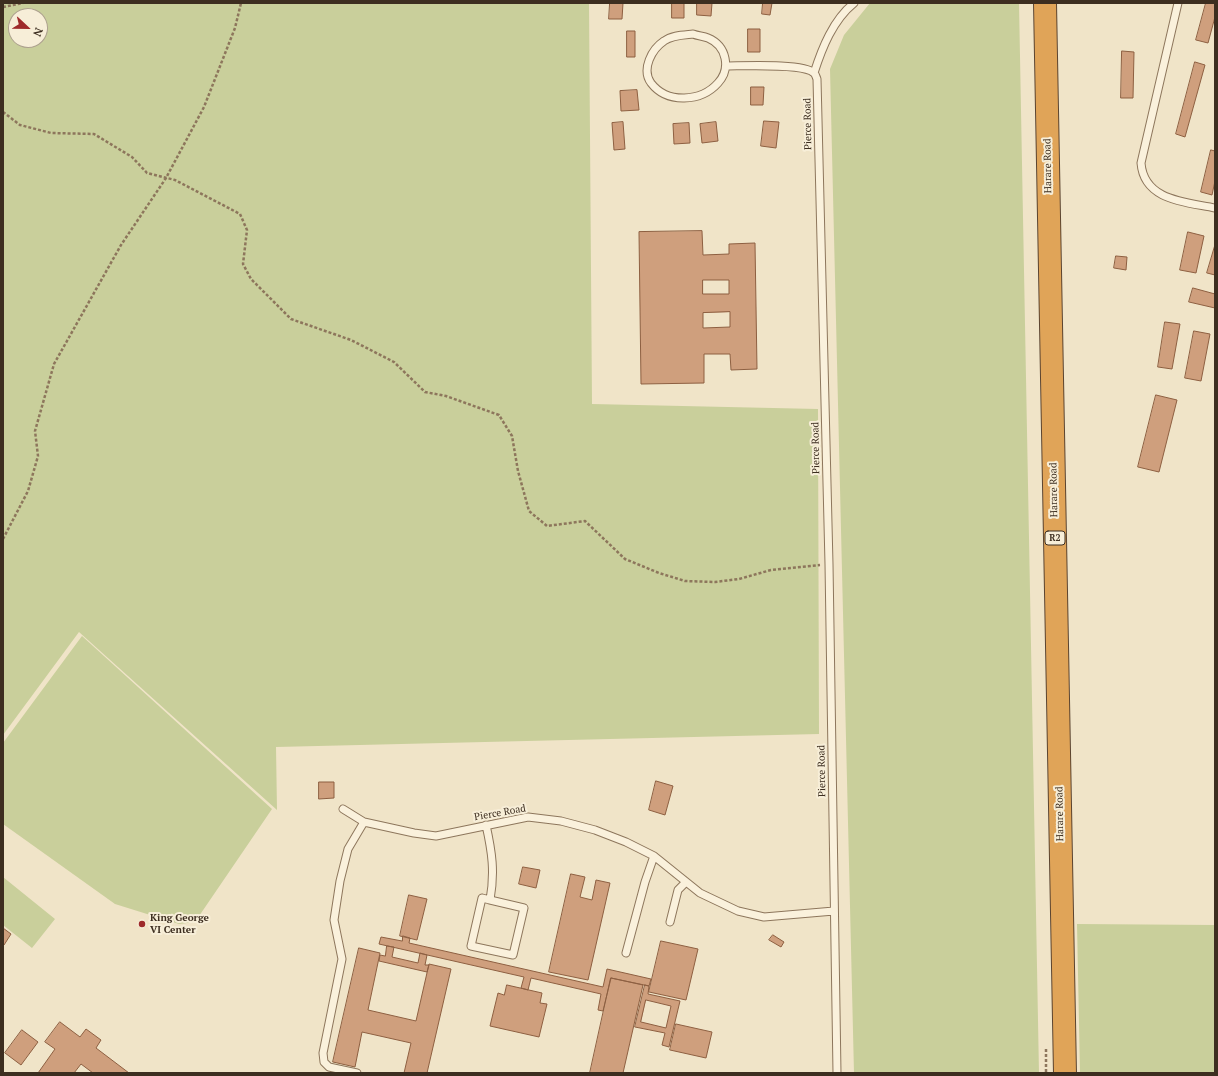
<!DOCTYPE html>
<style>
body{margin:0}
#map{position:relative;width:1218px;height:1076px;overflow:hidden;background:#f0e4c8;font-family:"PT Serif",serif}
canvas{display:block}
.frame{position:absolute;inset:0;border:4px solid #3d2e20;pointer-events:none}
.north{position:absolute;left:8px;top:8px;width:40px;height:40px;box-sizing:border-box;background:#f7eed8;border:1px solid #ada18e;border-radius:50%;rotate:112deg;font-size:11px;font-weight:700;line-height:16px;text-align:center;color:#3d2e20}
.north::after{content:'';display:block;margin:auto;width:14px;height:18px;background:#9e2a2b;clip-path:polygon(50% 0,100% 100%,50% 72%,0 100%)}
</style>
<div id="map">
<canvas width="1218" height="1076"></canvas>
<div class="frame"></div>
<div class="north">N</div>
</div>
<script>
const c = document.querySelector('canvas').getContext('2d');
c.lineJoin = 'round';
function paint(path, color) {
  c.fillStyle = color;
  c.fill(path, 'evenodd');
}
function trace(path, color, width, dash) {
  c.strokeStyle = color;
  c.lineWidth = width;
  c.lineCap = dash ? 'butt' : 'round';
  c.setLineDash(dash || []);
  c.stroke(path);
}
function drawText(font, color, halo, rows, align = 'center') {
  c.font = font + ' "PT Serif",serif';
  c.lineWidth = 4;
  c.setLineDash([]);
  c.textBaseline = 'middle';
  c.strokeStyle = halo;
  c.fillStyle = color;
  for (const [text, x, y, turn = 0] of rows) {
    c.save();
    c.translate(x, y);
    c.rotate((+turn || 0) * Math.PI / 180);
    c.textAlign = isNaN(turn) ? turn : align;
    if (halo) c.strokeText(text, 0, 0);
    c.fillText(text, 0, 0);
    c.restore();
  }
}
paint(new Path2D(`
 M3 3H589L592 404 818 409 819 734 276 747 277 810 79 632 3 735ZM16 16H40V40H16Z
 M870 3H1019L1039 1073H854L830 69 844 35Z
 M82 636 272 809 195 922 179 924 115 904 3 824V743Z
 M3 877 55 919 32 948 3 925Z
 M1077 924 1215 925V1073H1080Z`), '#c9cf9b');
const building = new Path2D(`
 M610 3H623L622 19H609Z
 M672 3H684V18H672Z
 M697 3H712L711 16 697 15Z
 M763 3H772L770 15 762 14Z
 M1206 3H1215V17L1208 43 1196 40Z
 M748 29H760V52H748Z
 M627 31H635V57H627Z
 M1122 51 1134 52 1133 98H1121Z
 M1195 62 1205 65 1185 137 1176 134Z
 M751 87H764L763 105H751Z
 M637 90 639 110 621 111 620 91Z
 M764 121 779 122 776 148 761 146Z
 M623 122 625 149 614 150 612 123Z
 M716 122 718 141 702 143 700 124Z
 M689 123 690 143 674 144 673 124Z
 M1211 150 1215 151V181L1212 195 1201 192Z
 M702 231 703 255 729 254V244L755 243 757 369 731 370 730 354H704V383L641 384 639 232ZM703 280H729V294H703ZM730 312V327L703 328V313Z
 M1188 232 1204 236 1196 273 1180 270Z
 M1215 245V275L1207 273Z
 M1116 256 1127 257 1126 270 1114 268Z
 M1193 288 1215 294V308L1189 302Z
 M1165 322 1180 324 1172 369 1158 367Z
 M1194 331 1210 334 1201 381 1185 378Z
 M1156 395 1177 400 1159 472 1138 467Z
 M656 781 673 786 665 815 649 810Z
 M319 782H334V798L319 799Z
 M523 867 540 870 536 888 519 884Z
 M571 874 585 877 580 897 592 900 596 880 610 883 588 980 549 972Z
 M409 895 427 899 417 940 400 936Z
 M3 928 11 934 4 945 3 944Z
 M773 935 784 942 781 947 769 940Z
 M403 936 410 938 409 943 603 987 607 969 651 979 649 986 611 978 603 1011 598 1010 601 994 531 978 528 990 521 988 524 977 379 944 381 937 402 941Z
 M661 941 698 949 686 1000 649 992Z
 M387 946 394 947 392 957 418 963 420 953 427 955 425 965H429L427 972 379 961 380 955 385 956Z
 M359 948 380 953 368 1010 416 1021 429 964 451 969 427 1073H404L411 1043 362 1032 355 1067 333 1062Z
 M611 978 643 985 623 1073H590Z
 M507 985 542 993 540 1003 547 1004 539 1037 490 1026 498 993 504 995Z
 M645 985 649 986 648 994 680 1001 669 1047 662 1045 665 1033 635 1027ZM646 1000 671 1006 666 1028 641 1022Z
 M60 1022 80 1037 86 1029 101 1040 96 1048 129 1073H93L81 1064 74 1073H38L55 1049 45 1042Z
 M676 1024 712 1032 706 1058 670 1050Z
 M22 1030 38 1042 21 1065 5 1053Z`);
paint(building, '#cf9f7d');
trace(building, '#8d5f41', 1);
const lane = new Path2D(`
 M1178 3 1141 163C1144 201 1186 202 1215 208
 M693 34C698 36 703 36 708 38 727 46 731 69 718 83 701 102 667 104 651 83 641 69 652 49 664 41 672 35 683 35 693 34Z
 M727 66C743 66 804 63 814 73 816 75 816 77 817 79L829 564 837 1073
 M814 73C822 48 833 20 854 3
 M343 809 364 822 414 833 436 836 528 817 561 821 595 830 626 842 654 856 700 893 738 911 764 917 834 911
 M486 825C492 852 495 872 490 900L524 908 513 955 471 946 482 898 490 900
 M670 922 678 890 686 882
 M626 953 645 882 654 856
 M357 1073 329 1067 324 1062 323 1053 342 959 334 920 340 881 348 849 364 822`);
const highway = new Path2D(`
 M1045 3 1065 1073`);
trace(lane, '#8d765c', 9);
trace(highway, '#5b4430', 24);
trace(new Path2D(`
 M3 7 23 3
 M3 112 20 125 51 133 94 134 132 157 147 173 175 180 240 214 247 230 243 264 251 279 291 319 351 340 394 362 425 392 446 396 499 415 512 436 518 471 529 511 547 526 585 521 625 559 659 573 685 581 715 582 739 579 771 570 820 565
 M3 539 28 491 38 456 35 431 54 364 121 245 166 178 204 107 235 28 241 3
 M1046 1049V1073`), '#8d765c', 2.5, [3, 2]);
trace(lane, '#faf1dc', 7);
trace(highway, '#e0a458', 22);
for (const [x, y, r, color] of [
 [142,924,4,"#9e2a2b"]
]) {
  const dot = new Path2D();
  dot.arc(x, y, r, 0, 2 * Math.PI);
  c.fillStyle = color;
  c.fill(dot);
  trace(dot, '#f7eed8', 1.5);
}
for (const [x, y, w] of [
 [1055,538,20]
]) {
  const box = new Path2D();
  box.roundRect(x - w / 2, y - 7, w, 14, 3);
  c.fillStyle = '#f7eed8';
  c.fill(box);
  trace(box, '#3d2e20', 1);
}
drawText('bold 9px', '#3d2e20', null, [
 ["R2",1055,538]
]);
drawText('10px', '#3d2e20', '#f7eed8', [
 ["Pierce Road",808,124,-91],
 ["Harare Road",1048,166,-91],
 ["Pierce Road",816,448,-91],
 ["Harare Road",1054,490,-91],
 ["Pierce Road",822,771,-91],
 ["Pierce Road",500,813,-10],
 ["Harare Road",1060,814,-91]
]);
drawText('bold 10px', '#3d2e20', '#f7eed8', [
 ["King George",150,918],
 ["VI Center",150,930]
], 'left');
</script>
